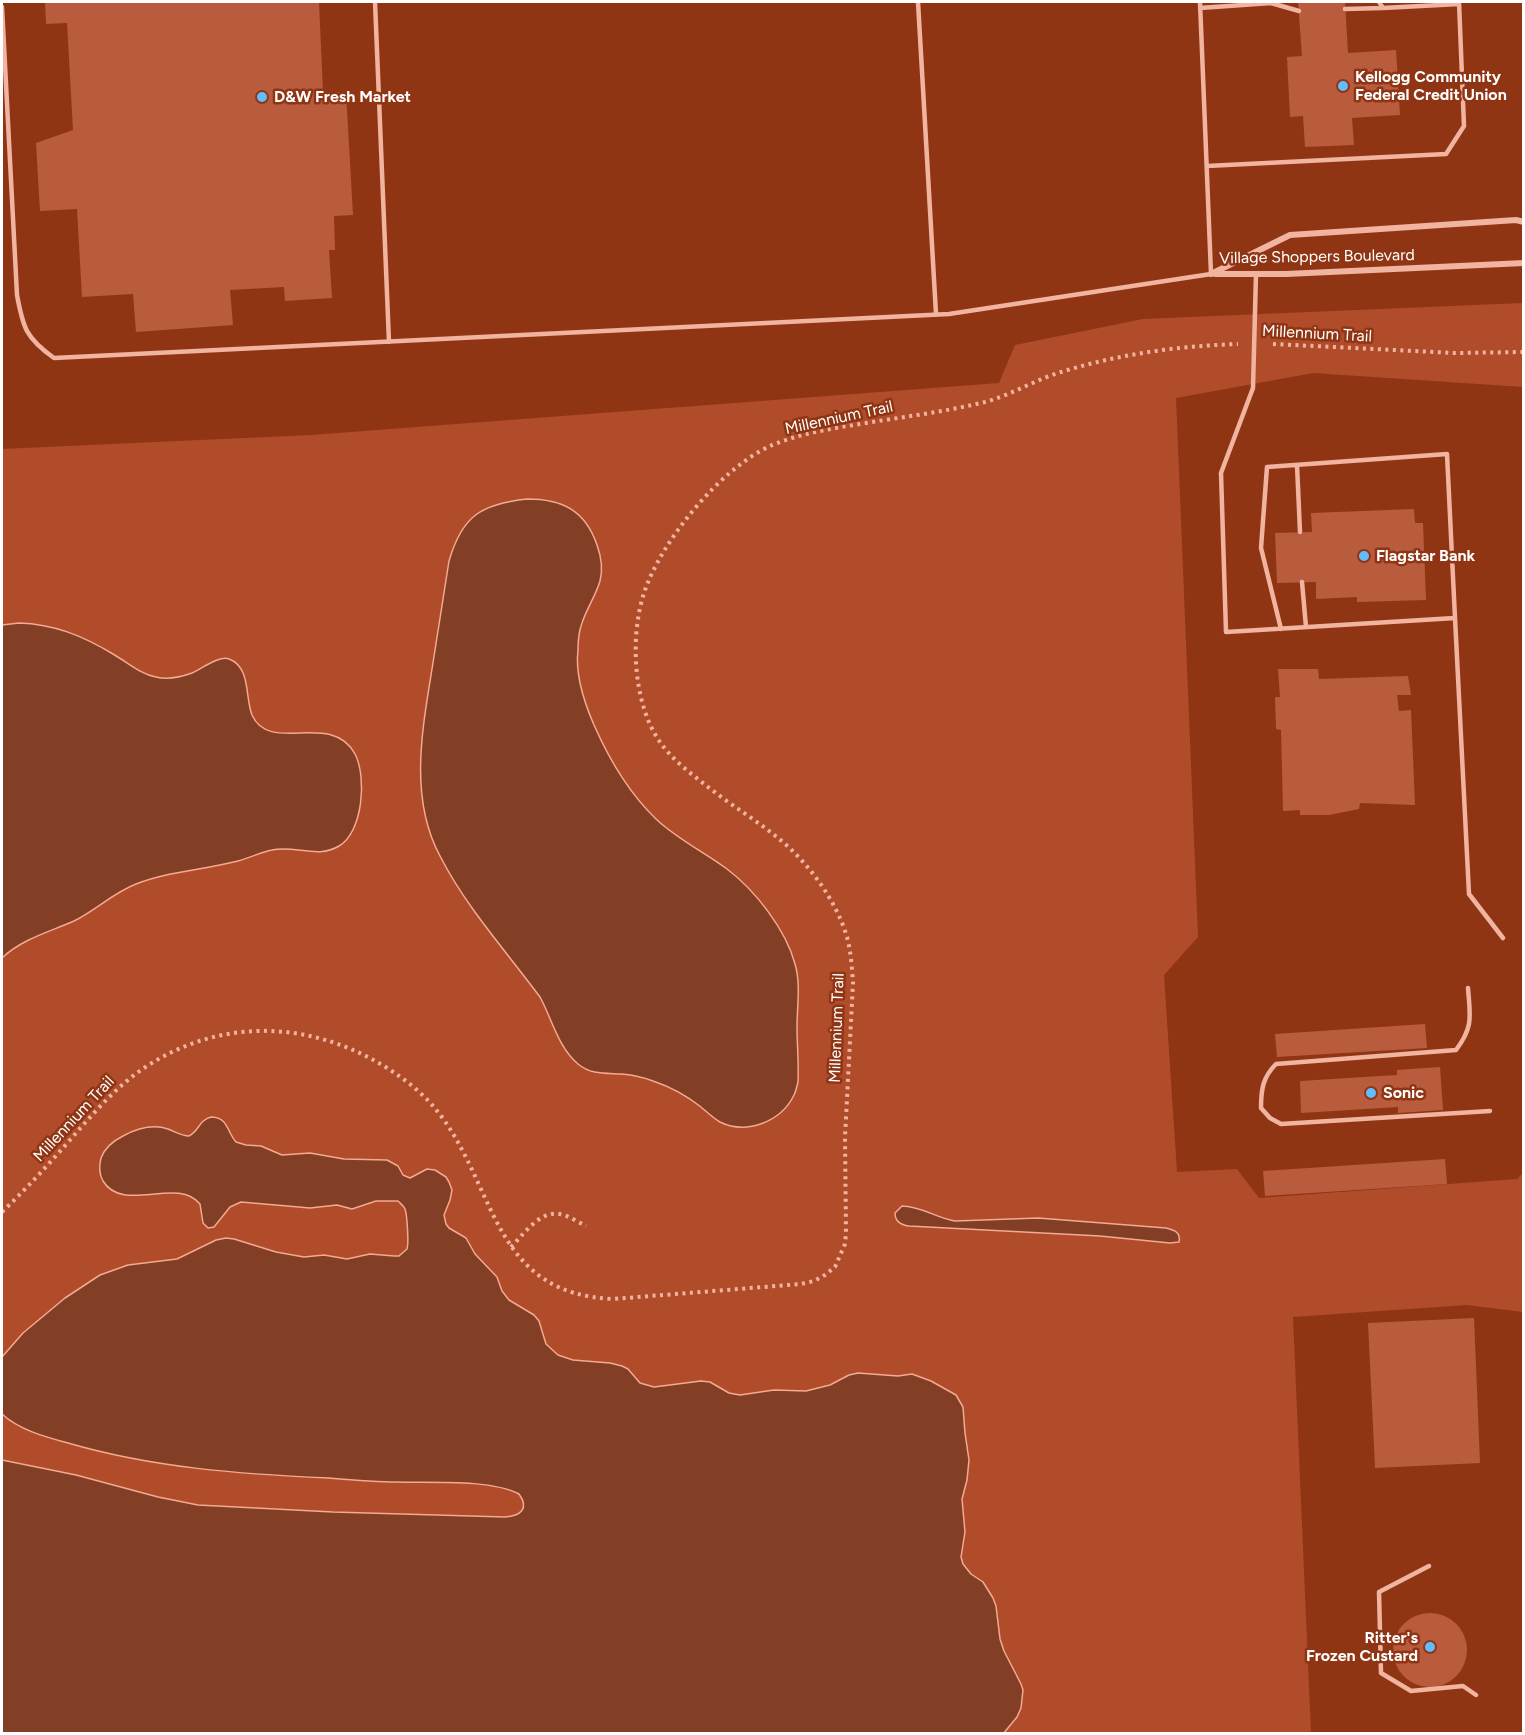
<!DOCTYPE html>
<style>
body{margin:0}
#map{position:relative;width:1525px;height:1735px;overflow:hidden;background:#903514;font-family:Figtree,sans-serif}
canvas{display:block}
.frame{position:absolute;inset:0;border:3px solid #fff;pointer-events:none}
</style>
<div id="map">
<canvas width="1525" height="1735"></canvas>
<div class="frame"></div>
</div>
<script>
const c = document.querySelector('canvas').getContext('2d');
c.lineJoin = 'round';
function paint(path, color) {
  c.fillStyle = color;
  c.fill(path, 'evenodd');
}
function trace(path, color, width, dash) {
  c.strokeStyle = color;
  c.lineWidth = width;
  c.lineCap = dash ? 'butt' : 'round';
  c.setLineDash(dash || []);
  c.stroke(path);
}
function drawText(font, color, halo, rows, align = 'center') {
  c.font = font + ' Figtree,sans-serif';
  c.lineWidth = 5;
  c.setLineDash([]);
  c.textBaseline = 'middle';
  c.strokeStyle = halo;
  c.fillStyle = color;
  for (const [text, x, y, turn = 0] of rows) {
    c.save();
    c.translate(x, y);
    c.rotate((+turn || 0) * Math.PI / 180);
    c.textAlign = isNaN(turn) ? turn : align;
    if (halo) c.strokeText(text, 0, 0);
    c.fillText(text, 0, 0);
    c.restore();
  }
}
paint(new Path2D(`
 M1523 303V387L1313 373 1176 398 1198 937 1164 975 1177 1172 1237 1169 1259 1198 1517 1179 1523 1173V1312L1467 1305 1293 1317 1311 1733H2V449L311 435 999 383 1015 345 1143 319Z`), '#b14c2a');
const water = new Path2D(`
 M527 499C562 499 585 510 597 545 601 556 603 569 600 581 596 595 587 608 582 623 579 631 578 641 578 650 575 674 584 702 594 725 609 759 629 793 656 819 677 839 704 852 727 869 755 890 786 930 795 964 801 984 797 1007 797 1027 797 1046 799 1063 798 1082 797 1086 796 1091 794 1095 781 1122 746 1135 720 1122 713 1118 707 1112 701 1107 687 1096 671 1087 653 1081 643 1077 632 1075 622 1074 606 1073 591 1075 578 1064 558 1047 552 1019 540 997 506 951 466 907 440 856 409 798 422 731 432 669 438 633 443 597 449 561 462 516 481 504 527 499Z
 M19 623C54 624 83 636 113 654 127 662 140 674 156 677 168 680 181 677 192 673 201 669 220 655 229 659 251 667 245 698 252 715 270 755 331 710 355 754 367 777 363 832 339 846 318 859 295 845 272 850 261 852 250 858 238 861 204 870 169 871 136 884 113 893 96 910 74 921 49 932 22 939 2 958V625Z
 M211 1117C228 1117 227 1132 236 1142L246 1145 261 1146 282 1155 310 1153 344 1159 387 1160 398 1166 403 1175 410 1178 427 1169 435 1170 446 1177 449 1182 452 1190 450 1200 444 1215 446 1224 449 1228 466 1238 475 1254 497 1277 502 1291 509 1300 534 1315 539 1321 546 1344 558 1355 573 1360 610 1363 622 1366 628 1369 640 1383 654 1387 701 1381 710 1382 729 1393 740 1395 774 1390 806 1391 830 1385 849 1375 858 1373 898 1376 912 1374 931 1381 956 1395 963 1407 965 1433 969 1460 967 1480 962 1499 965 1532 961 1557 963 1564 971 1574 983 1582 993 1598 996 1606 1000 1639 1004 1651 1021 1684 1023 1690 1021 1708 1017 1717 1003 1734 2 1733V1460L76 1475 158 1497 198 1505 333 1512 505 1517C520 1516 530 1509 519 1494 491 1479 429 1483 397 1482 375 1482 352 1480 329 1478 240 1474 154 1468 68 1443 46 1437 19 1430 2 1414V1357L23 1333 65 1298 100 1275 128 1265 177 1259 216 1240 226 1238 234 1239 276 1252 304 1257 324 1255 347 1259 370 1254 394 1256H399L407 1249C409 1243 407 1214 405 1209 403 1205 401 1204 398 1201H376L352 1209 337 1205 310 1208 241 1202 230 1207 214 1227 208 1228 203 1223 200 1204C177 1176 123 1214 103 1181 99 1174 99 1166 101 1158 105 1147 113 1141 123 1136 136 1129 153 1124 168 1129 176 1132 181 1136 189 1136 199 1131 199 1120 211 1117Z
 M902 1206C921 1206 936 1218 955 1221L1038 1218 1166 1228C1174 1230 1181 1232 1179 1242L1170 1243 1100 1236 909 1226C901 1225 895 1222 895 1213Z`);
paint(water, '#823f26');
trace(water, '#f4a992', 1.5);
paint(new Path2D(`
 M45 2H319L323 93 346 92 353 215 334 216 335 250H329L332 298 285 301 284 287 230 290 233 325 136 332 133 294 82 297 77 209 40 211 36 143 73 130 67 23 46 24Z
 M1298 2H1345L1348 53 1396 50 1400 115 1352 118 1354 145 1305 147 1303 116 1290 117 1287 57 1302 56Z
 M1414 509 1415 523H1423L1426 600 1357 602V597L1316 599V582L1277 583 1275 533 1312 532 1311 513Z
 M1278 669H1318L1319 679 1408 676 1411 695H1397L1399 711 1411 710 1415 805 1360 803 1359 809 1329 815H1300V810L1283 811 1281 730 1276 729 1275 697H1280Z
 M1425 1024 1427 1048 1277 1057 1275 1034Z
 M1440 1067 1443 1110 1398 1113V1107L1301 1113 1300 1081 1397 1075V1070Z
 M1445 1159 1447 1184 1265 1196 1263 1171Z
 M1474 1318 1480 1463 1375 1468 1368 1323Z
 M1393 1650a37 37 0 1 1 74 0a37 37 0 1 1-74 0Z`), '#b95c3d');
trace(new Path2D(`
 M1273 344 1455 353 1524 352
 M2 1212C26 1189 48 1165 70 1140 92 1115 114 1089 141 1070 217 1018 306 1019 384 1066 408 1081 428 1097 444 1120 497 1195 496 1294 613 1299L801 1284 814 1281 825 1275 835 1267 845 1244 846 1233 845 1137 853 983C852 968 851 952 847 937 836 900 808 862 778 838 756 820 731 805 708 787 690 773 670 758 658 739 633 701 630 636 644 593 661 541 720 469 770 446 798 434 829 429 860 424 902 417 944 412 985 402 1011 395 1035 380 1061 372 1119 354 1178 346 1238 344
 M511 1247C523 1235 540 1210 560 1214 569 1216 578 1222 586 1226`), '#f1b4a0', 4, [3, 4.5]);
trace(new Path2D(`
 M375 2 389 342
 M918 2 936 314
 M1379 2 1383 8 1459 4
 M1271 3 1299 11
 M2 7 17 295C23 328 26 338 54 358L949 314 1211 274 1200 2
 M1200 8 1271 3 1272 2
 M1345 9 1383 8
 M1207 166 1446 154 1464 126 1459 2
 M1256 274 1253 388 1221 473 1226 632 1455 618 1469 894 1503 938
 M1297 465 1300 532
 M1302 582 1306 627
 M1281 629 1261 548 1267 467 1447 454 1455 618
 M1468 988C1470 1016 1474 1026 1456 1050L1276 1064C1263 1077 1261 1089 1261 1108L1270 1118 1281 1124 1490 1111
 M1429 1566 1379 1592 1381 1673 1411 1691 1463 1686 1476 1695`), '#f1b4a0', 4.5);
trace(new Path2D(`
 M1211 274 1290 235 1516 220 1524 222
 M1215 274H1286L1524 263`), '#f1b4a0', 6);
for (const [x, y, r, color] of [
 [1343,86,6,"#60bdff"],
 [262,97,6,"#60bdff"],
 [1364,556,6,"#60bdff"],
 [1371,1093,6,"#60bdff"],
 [1430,1647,6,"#60bdff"]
]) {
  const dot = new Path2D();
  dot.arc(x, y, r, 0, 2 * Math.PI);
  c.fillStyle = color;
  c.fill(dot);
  trace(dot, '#903514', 2);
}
drawText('bold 16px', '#fff', '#903514', [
 ["Kellogg Community",1355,77],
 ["Federal Credit Union",1355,95],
 ["D&W Fresh Market",274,97],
 ["Flagstar Bank",1376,556],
 ["Sonic",1383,1093],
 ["Ritter's",1418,1638,"right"],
 ["Frozen Custard",1418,1656,"right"]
], 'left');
drawText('16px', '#fff', '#903514', [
 ["Village Shoppers Boulevard",1317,257,-1],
 ["Millennium Trail",1317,334,3],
 ["Millennium Trail",839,418,-12],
 ["Millennium Trail",837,1028,-88],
 ["Millennium Trail",74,1119,-47]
]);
</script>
